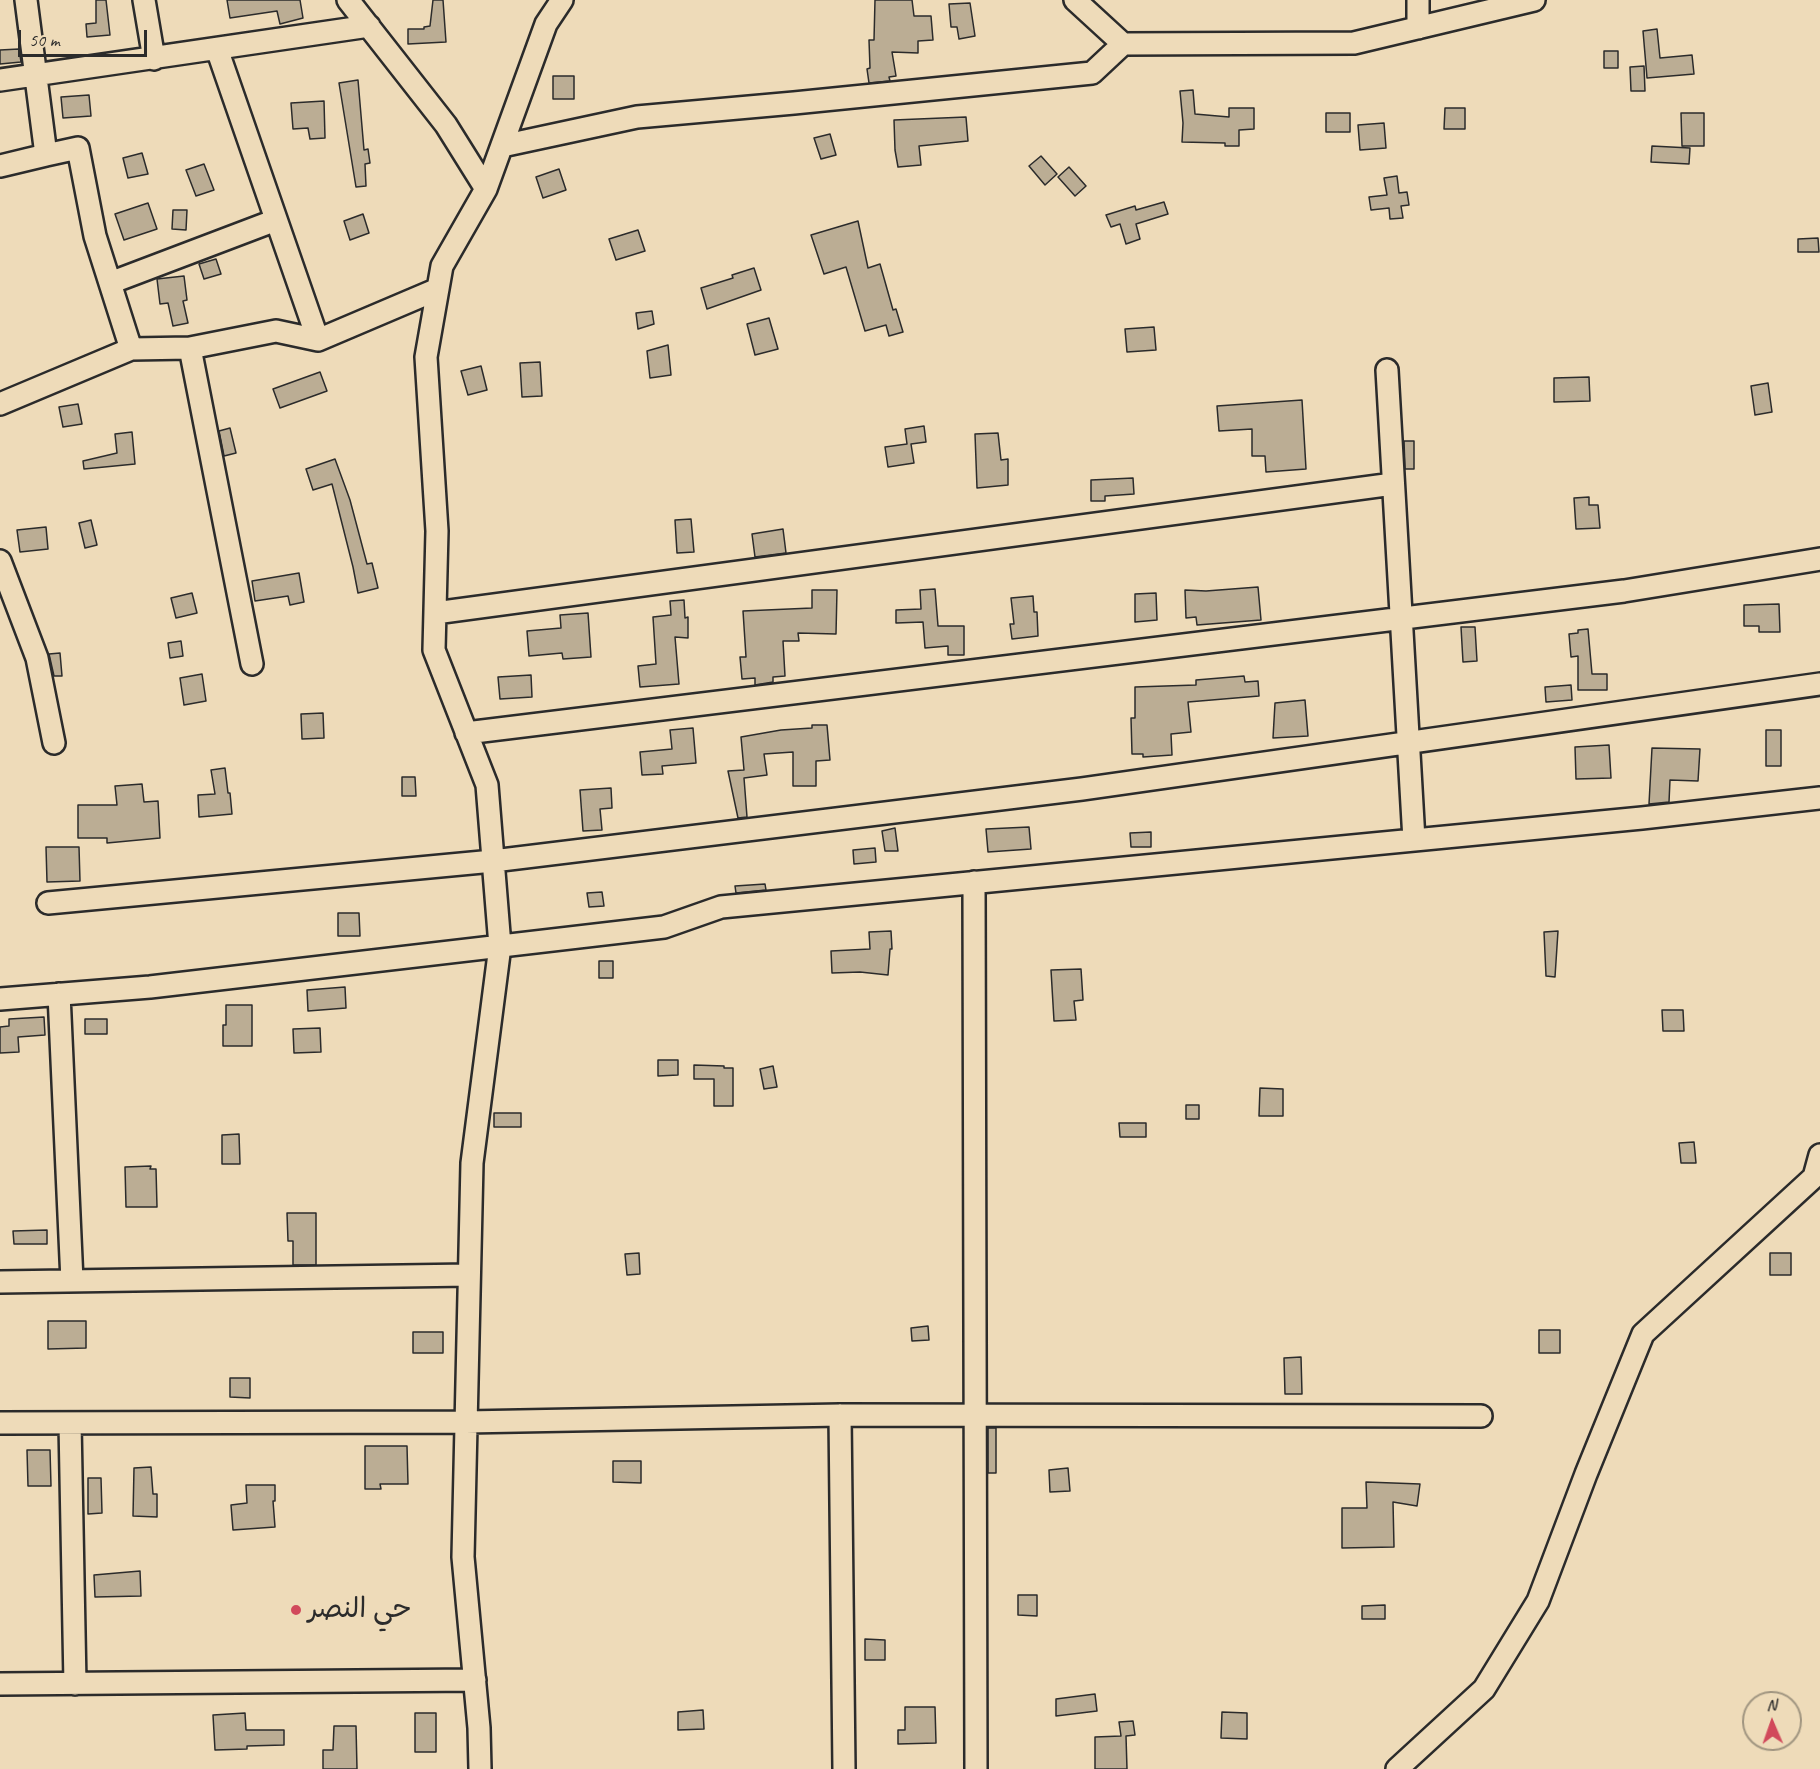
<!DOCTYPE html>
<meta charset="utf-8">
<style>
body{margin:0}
#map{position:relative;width:1820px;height:1769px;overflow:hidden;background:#eedbb9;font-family:Caveat,sans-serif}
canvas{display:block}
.north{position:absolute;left:1742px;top:1691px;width:60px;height:60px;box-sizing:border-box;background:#eedbb9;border:2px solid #a09580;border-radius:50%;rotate:358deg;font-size:16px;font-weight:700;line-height:24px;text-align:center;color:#2b2b2b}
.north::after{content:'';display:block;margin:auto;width:21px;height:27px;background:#d1495b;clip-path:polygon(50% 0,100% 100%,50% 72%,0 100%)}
.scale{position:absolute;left:18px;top:30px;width:129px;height:27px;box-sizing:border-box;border:3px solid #2b2b2b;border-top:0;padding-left:8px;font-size:18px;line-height:21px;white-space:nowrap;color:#2b2b2b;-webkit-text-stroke:4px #eedbb9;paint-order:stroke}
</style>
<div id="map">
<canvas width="1820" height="1769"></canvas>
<div class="north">N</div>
<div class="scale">50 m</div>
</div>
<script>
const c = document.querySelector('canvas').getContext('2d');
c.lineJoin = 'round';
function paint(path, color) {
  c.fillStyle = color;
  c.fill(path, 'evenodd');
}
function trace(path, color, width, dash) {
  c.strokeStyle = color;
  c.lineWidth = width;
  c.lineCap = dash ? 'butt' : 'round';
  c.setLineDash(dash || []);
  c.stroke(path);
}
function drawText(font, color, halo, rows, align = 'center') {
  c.font = font + ' Caveat,"Playpen Sans Arabic",sans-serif';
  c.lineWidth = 6;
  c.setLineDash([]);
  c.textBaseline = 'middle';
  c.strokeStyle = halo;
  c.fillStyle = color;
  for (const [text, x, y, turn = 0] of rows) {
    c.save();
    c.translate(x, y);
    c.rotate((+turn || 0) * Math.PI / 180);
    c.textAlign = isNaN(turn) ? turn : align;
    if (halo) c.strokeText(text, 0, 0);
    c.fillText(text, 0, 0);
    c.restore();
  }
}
const building = new Path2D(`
 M96 0H106L110 35 87 37 86 24 96 23Z
 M227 0H300L303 18 280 24 277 11 230 18Z
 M433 0H443L446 42 408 44V29H424V27L430 26Z
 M875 0H912L914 16H931L933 40 918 41V53L892 52 896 76 889 77 890 81 869 83 867 69 870 68 869 40H874Z
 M970 3 975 36 959 39 957 27H951L949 4Z
 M1657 29 1660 58 1692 55 1694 74 1647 78 1643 31Z
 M19 49 21 62 0 64V50Z
 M1604 51H1618V68H1604Z
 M1644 66 1645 91H1631L1630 67Z
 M553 76H574V99H553Z
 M358 80 364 150 368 149 370 163 365 164 366 186 356 187 339 83Z
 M1193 90 1195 114 1229 117V108H1254V129L1239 130V146H1225V143L1182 142 1183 123 1180 91Z
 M89 95 91 116 63 118 61 97Z
 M324 101 325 138 310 139 308 128 293 129 291 103Z
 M1445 108H1465V129H1444Z
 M1326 113H1350V132H1326Z
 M1681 113H1704V146H1682Z
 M966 117 968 141 919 146 921 165 898 167 895 150 894 120Z
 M1384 123 1386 148 1360 150 1358 125Z
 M830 134 836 155 821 159 814 138Z
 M1652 146 1690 148 1689 164 1651 162Z
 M142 153 148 174 128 178 123 158Z
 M1041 156 1057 174 1045 185 1029 166Z
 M204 164 214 190 196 196 186 170Z
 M1069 167 1086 186 1075 196 1058 177Z
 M559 169 566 190 543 198 536 177Z
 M1397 176 1399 193 1407 192 1409 205 1401 206 1403 218 1390 219 1389 208 1371 210 1369 197 1387 195 1384 178Z
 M1164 202 1168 214 1136 224 1140 239 1126 244 1120 224 1111 227 1106 215 1135 206 1136 210Z
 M148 203 157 229 124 240 115 214Z
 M173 210H187L186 230 172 229Z
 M363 214 369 233 350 240 344 221Z
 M858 221 868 268 880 264 893 310 896 309 903 332 889 336 886 325 865 331 846 267 824 274 811 235Z
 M638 230 645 251 616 260 609 239Z
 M1818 238 1819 252H1798V239Z
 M216 259 221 274 204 279 199 264Z
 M754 268 761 290 707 309 701 288 733 278 732 275Z
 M184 276 187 300 183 301 188 323 173 326 168 303 160 304 157 279Z
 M652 311 654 324 638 329 636 313Z
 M769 318 778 349 755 355 747 324Z
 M1154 327 1156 350 1127 352 1125 329Z
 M668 345 671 375 650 378 647 351Z
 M540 362 542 396 522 397 520 363Z
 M481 366 487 390 468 395 461 371Z
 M320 372 327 391 280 408 273 389Z
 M1589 377 1590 401 1554 402V378Z
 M1768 383 1772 412 1755 415 1751 386Z
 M1302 400 1306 469 1266 472 1265 456H1252V429L1219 431 1217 406Z
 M78 404 82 424 63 427 59 407Z
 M924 426 926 442 911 444 914 463 888 467 885 447 907 444 905 429Z
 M230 428 236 453 224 456 219 431Z
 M132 432 135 464 84 469 83 461 117 453 115 434Z
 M998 433 1001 460 1008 459V485L977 488 975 434Z
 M1404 441H1414V469H1405Z
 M335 459 350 500 367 564 372 563 378 588 358 593 353 567 332 484 313 490 306 469Z
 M1133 478 1134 494 1105 496V501H1091V480Z
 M1589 497V505H1598L1600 528 1576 529 1574 498Z
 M691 519 694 552 677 553 675 520Z
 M91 520 97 545 85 548 79 523Z
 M46 527 48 549 20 552 17 530Z
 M783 529 786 553 755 557 752 534Z
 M299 573 304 602 290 605 288 596 255 601 252 581Z
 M1258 587 1261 620 1197 625 1196 617 1186 618 1185 590 1206 591Z
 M935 589 938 626H964V655H948V646L925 648 923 622 896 623V610L921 609 920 590Z
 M812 590H837L836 634 798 633 799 641H783L785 676 773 677V682L755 685V678L742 679 740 657H746L743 611 812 608Z
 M192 593 197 613 176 618 171 598Z
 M1156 593 1157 620 1135 622V594Z
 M1033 596 1034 612H1037L1038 636 1012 639 1010 624H1014L1011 598Z
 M684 600 685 618 688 617V638L675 637 679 684 640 687 638 666 656 664 653 617 671 615 670 601Z
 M1779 604 1780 632H1759V626H1744V605Z
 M588 613 591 657 563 659 562 653 529 656 527 631 561 628 560 615Z
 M1461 627H1475L1477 661 1463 662Z
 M1588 629 1592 674H1607V690H1578V656L1571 657 1569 634 1578 633V630Z
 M181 641 183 656 170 658 168 643Z
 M60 653 62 676H54L49 654Z
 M202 674 206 701 184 705 180 678Z
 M531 675 532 697 500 699 498 677Z
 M1244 676 1245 682 1258 681 1259 696 1188 702 1191 732 1171 734 1172 755 1143 757V754H1132L1131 718H1135V687L1196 685V680Z
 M1571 685 1572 700 1546 702 1545 687Z
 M1305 700 1308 736 1273 738 1275 703Z
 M323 713 324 738 302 739 301 714Z
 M812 725H827L830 760 816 761V786H793V752L764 754 767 775 744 778 747 817 738 818 728 771 744 770 741 737 781 730 812 728Z
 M693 728 696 763 662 766 663 774 642 775 640 752 672 749 670 730Z
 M1766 730H1781V766H1766Z
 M1609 745 1611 778 1576 779 1575 747Z
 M1652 748 1700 749 1698 781 1670 780 1669 802 1649 804Z
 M225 768 228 793H230L232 814 199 817 198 795 215 794 211 770Z
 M402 777H415L416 796H402Z
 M142 784 144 802 158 801 160 838 107 843V838H78V805H117L115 786Z
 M611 788 612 808 600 809 602 830 583 831 580 790Z
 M1029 827 1031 849 988 852 986 829Z
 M895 828 898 851H885L882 831Z
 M1151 832V847H1131L1130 833Z
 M46 847H79L80 881 47 882Z
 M875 848 876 862 854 864 853 850Z
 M765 884 766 890 736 893 735 886Z
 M602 892 604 906 589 907 587 893Z
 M338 913H359L360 936H338Z
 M891 931 892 949H890L888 975 860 972 832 973 831 951 870 949 869 932Z
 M1558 931 1555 977 1546 976 1544 932Z
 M599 961H613V978H599Z
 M1081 969 1083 1000 1074 1001 1076 1020 1054 1021 1051 970Z
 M345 987 346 1008 308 1011 307 990Z
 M226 1005H252V1046H223V1025H226Z
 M1662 1010H1683L1684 1031H1663Z
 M44 1017 45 1035 18 1037 19 1052 0 1053V1027L9 1026V1019Z
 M85 1019H107V1034H85Z
 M320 1028 321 1052 294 1053 293 1029Z
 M658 1060H678V1075L658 1076Z
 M694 1065 724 1066V1068H733V1106H714V1079H694Z
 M773 1066 777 1087 764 1089 760 1069Z
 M1260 1088 1283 1089V1116H1259Z
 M1186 1105H1199V1119H1186Z
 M494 1113H521V1127H494Z
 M1119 1123H1146V1137H1120Z
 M239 1134 240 1164H222V1135Z
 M1694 1142 1696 1163H1681L1679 1143Z
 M151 1166 150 1169H156L157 1207H126L125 1167Z
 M287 1213H316V1265H293V1241H288Z
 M47 1230V1244H14L13 1231Z
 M639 1253 640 1274 627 1275 625 1254Z
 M1770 1253H1791V1275H1770Z
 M48 1321H86V1348L48 1349Z
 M928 1326 929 1340 912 1341 911 1328Z
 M1539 1330H1560V1353H1539Z
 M413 1332H443V1353H413Z
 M1301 1357 1302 1394H1285L1284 1358Z
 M230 1378H250V1398L230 1397Z
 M988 1428H996V1473H988Z
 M365 1446H407L408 1484H380L381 1489H365Z
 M27 1450H50L51 1486H28Z
 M613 1461H641V1483L613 1482Z
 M151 1467 153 1494H157V1517L133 1516 134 1468Z
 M1068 1468 1070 1491 1050 1492 1049 1470Z
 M88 1478H101L102 1513 88 1514Z
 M1366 1482 1420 1484 1417 1506 1393 1502 1394 1547 1342 1548V1508H1367Z
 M246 1485H275V1501H273L275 1527 233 1530 231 1505 247 1503Z
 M140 1571 141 1596 95 1597 94 1575Z
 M1018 1595H1037V1616L1018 1615Z
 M1385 1605V1619H1362V1606Z
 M865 1639 885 1640V1660H865Z
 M1095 1694 1097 1711 1056 1716V1699Z
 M905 1707H935L936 1743 898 1744V1730H905Z
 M703 1710 704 1729 678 1730V1712Z
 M1222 1712 1247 1713V1739L1221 1738Z
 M245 1713 246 1730H284V1745L247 1746V1749L215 1750 213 1715Z
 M415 1713H436V1752H415Z
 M1133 1721 1135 1735 1126 1736 1127 1769H1095V1737L1121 1736 1119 1722Z
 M334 1726H356L357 1769H323V1750H333Z`);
paint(building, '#bbad94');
trace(building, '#2b2b2b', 1.5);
const minor = new Path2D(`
 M144 0 154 59
 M348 0 446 125 486 189 442 266 426 357 437 531 434 650 487 785 500 946 472 1163 463 1557 479 1728 480 1769
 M1075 0 1123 44 1354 43 1534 0
 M1418 0V28
 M217 49 318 340
 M0 80 369 26
 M502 146 637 117 794 103 1092 73 1123 44
 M46 155 78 148 95 236 131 349
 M0 166 46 155 26 0
 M486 189 546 24 562 0
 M110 283 276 220
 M190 348 252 664
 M1387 370 1414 840
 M0 404 131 349 190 348 276 331 318 340 438 289
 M0 561 37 658 54 743
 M435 613 1393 484
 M466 733 1624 591 1820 559
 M974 882 976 1769
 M48 903 493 861 1082 789 1820 684
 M59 994 72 1281
 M0 999 150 987 664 927 721 907 1642 818 1820 798
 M0 1282 469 1275
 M840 1415 844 1769
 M0 1423 466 1422 840 1415 1481 1416
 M70 1423 75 1684
 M0 1684 475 1680
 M1397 1769 1484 1689 1538 1601 1586 1474 1643 1334 1814 1177 1820 1155`);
trace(minor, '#2b2b2b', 26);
trace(minor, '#eedbb9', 21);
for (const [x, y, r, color] of [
 [296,1610,6,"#d1495b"]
]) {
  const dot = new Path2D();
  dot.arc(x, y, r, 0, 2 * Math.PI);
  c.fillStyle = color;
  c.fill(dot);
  trace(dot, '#eedbb9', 2);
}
drawText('28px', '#2b2b2b', '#eedbb9', [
 ["حي النصر",308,1610]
], 'left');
</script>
